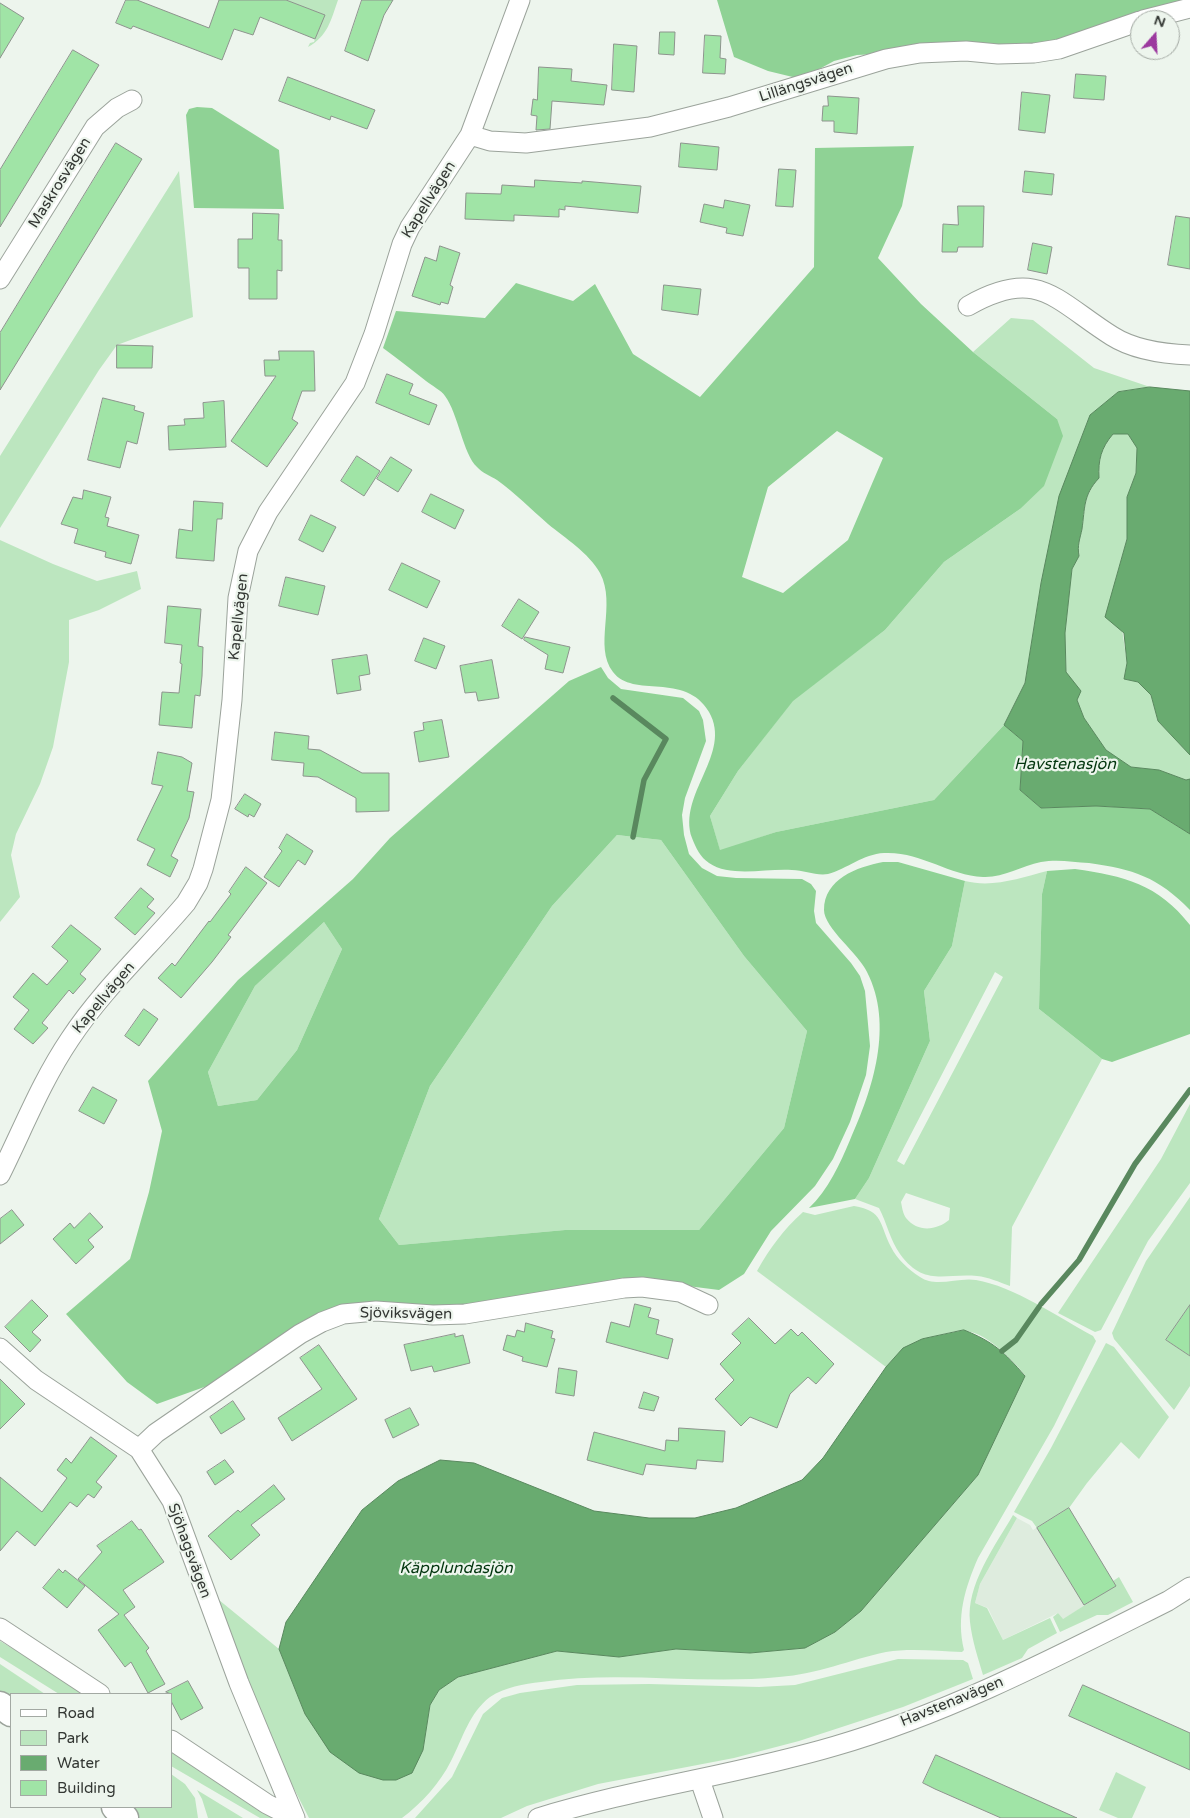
<!DOCTYPE html>
<meta charset="utf-8">
<style>
body{margin:0}
#map{position:relative;width:1190px;height:1818px;overflow:hidden;background:#edf5ed;font-family:"Varela Round",sans-serif}
canvas{display:block}
.legend{position:absolute;left:10px;top:1693px;width:162px;height:115px;box-sizing:border-box;background:#edf5ed;border:1px solid #a3a9a3;margin:0;padding:6px 9px;list-style:none;font-size:15px;color:#333733}
.legend li{display:flex;align-items:center;gap:10px;height:25px}
.legend b{width:25px;border:1px solid #a3a9a3}
.north{position:absolute;left:1130px;top:10px;width:50px;height:50px;box-sizing:border-box;background:#edf5ed;border:1px solid #a3a9a3;border-radius:50%;rotate:19deg;font-size:14px;font-weight:700;line-height:20px;text-align:center;color:#333733}
.north::after{content:'';display:block;margin:auto;width:18px;height:22px;background:#9c399f;clip-path:polygon(50% 0,100% 100%,50% 72%,0 100%)}
</style>
<div id="map">
<canvas width="1190" height="1818"></canvas>
<ul class="legend">
<li><b style="height:6px;background:#fff"></b>Road</li>
<li><b style="height:14px;background:#bce6bf"></b>Park</li>
<li><b style="height:14px;background:#69ab70"></b>Water</li>
<li><b style="height:14px;background:#a0e4a6"></b>Building</li>
</ul>
<div class="north">N</div>
</div>
<script>
const c = document.querySelector('canvas').getContext('2d');
c.lineJoin = 'round';
function paint(path, color) {
  c.fillStyle = color;
  c.fill(path, 'evenodd');
}
function trace(path, color, width, dash) {
  c.strokeStyle = color;
  c.lineWidth = width;
  c.lineCap = dash ? 'butt' : 'round';
  c.setLineDash(dash || []);
  c.stroke(path);
}
function drawText(font, color, halo, rows, align = 'center') {
  c.font = font + ' "Varela Round",sans-serif';
  c.lineWidth = 4.5;
  c.setLineDash([]);
  c.textBaseline = 'middle';
  c.strokeStyle = halo;
  c.fillStyle = color;
  for (const [text, x, y, turn = 0] of rows) {
    c.save();
    c.translate(x, y);
    c.rotate((+turn || 0) * Math.PI / 180);
    c.textAlign = isNaN(turn) ? turn : align;
    if (halo) c.strokeText(text, 0, 0);
    c.fillText(text, 0, 0);
    c.restore();
  }
}
paint(new Path2D(`
 M1069 1508 1116 1586 1062 1620 1058 1613 1003 1640 988 1608 975 1603 980 1584 1017 1518 1030 1525 1033 1530Z`), '#deecde');
paint(new Path2D(`
 M286 0H338C331 20 328 36 308 47L310 43 314 42 324 15Z
 M179 171 193 317 117 345 99 370 0 528V456Z
 M1011 318 1033 320 1094 368 1150 387 1118 392 1090 415 1080 442 1041 583 1025 683 1004 725 934 800 776 832 720 851 710 816 738 771 793 700 885 630 944 562 1020 509 1057 419 973 352Z
 M1113 434H1128L1137 448 1136 473 1127 497V539L1115 581 1127 663 1124 679 1138 682 1151 695 1158 721 1190 755V779L1186 780 1159 770 1131 767 1106 750 1084 718 1066 672 1065 633 1072 569 1079 556C1077 545 1080 539 1082 529 1085 508 1084 495 1099 478 1098 460 1101 448 1113 434Z
 M0 540 53 564 97 581 137 571 141 589 99 610 69 620V662L53 747 40 784 16 834 11 855 20 897 0 922Z
 M617 835 661 840 744 956 807 1031 784 1128 699 1230H565L399 1245 379 1219 430 1086 552 906Z
 M1047 871 1042 894 1039 1009 1102 1059 1012 1227 1010 1286C999 1282 988 1277 977 1276 944 1273 924 1287 900 1254 890 1240 887 1223 879 1208L855 1199 869 1178 930 1041 924 991 952 946 965 881C993 888 1020 878 1047 871ZM995 972 1003 977 904 1165 897 1161ZM906 1193 950 1208 949 1220C937 1230 918 1233 906 1218 903 1214 902 1207 901 1202Z
 M324 922 342 949 297 1050 257 1100 218 1106 208 1072 255 986Z
 M1190 1104V1183L1148 1241 1101 1330 1095 1332 1058 1313 1161 1159Z
 M1190 1197V1305L1166 1340 1190 1356V1386L1174 1410 1114 1339 1112 1333 1146 1261Z
 M854 1206C884 1211 879 1224 891 1247 897 1259 908 1269 920 1277 936 1288 958 1277 976 1280 1013 1286 1060 1318 1093 1336L1096 1341 1054 1426 978 1558C965 1588 956 1617 964 1650L962 1652C937 1651 910 1648 886 1652 849 1660 818 1674 779 1677 700 1685 620 1670 541 1682 524 1684 505 1687 490 1697 469 1713 463 1738 451 1761 440 1783 422 1803 402 1818H309L284 1769 208 1591 279 1649 305 1714 423 1750 430 1705 439 1690 458 1677 557 1651 619 1657 676 1649 750 1653 805 1648 835 1632 861 1611 978 1475 1025 1375C1011 1359 987 1332 964 1331 956 1330 945 1334 937 1336 912 1341 903 1348 886 1367L757 1271C770 1248 783 1230 803 1212L815 1215Z
 M1106 1343 1114 1347 1169 1417 1139 1459 1121 1442 1087 1483 1069 1508 1037 1528 1032 1521 1014 1512 1051 1448Z
 M1013 1515 1017 1518 980 1584 975 1603 987 1608 1003 1640 1050 1618 1057 1633 1028 1649 1022 1658 983 1675C978 1658 972 1640 970 1622 966 1585 995 1546 1013 1515Z
 M1119 1577 1133 1602 1108 1615H1097L1060 1632 1053 1617 1058 1613 1063 1619 1115 1586 1113 1581Z
 M0 1641 89 1694H59L0 1657Z
 M898 1659 963 1660 968 1663 973 1679 903 1707 799 1741 734 1758 598 1784 527 1806 501 1818H415L452 1777 483 1714 502 1698 520 1693 577 1685 649 1684 759 1687 795 1685Z
 M0 1664 45 1694H11V1702L0 1694Z
 M171 1745 265 1810 272 1818H260L171 1766Z
 M1116 1772 1146 1787 1132 1818H1118L1099 1810Z
 M171 1774 185 1784 195 1798 198 1818H138L128 1807H171Z
 M197 1790 243 1818H208L202 1799Z`), '#bce6bf');
paint(new Path2D(`
 M717 0H1190L1042 46 857 55 834 61 801 79 768 71 734 57Z
 M197 107 212 108 279 150 284 209 194 208 186 115 189 109Z
 M914 146 902 206 878 258 921 304 973 352 1057 419 1063 436 1044 486 1020 509 944 562 885 630 793 701 738 771 710 816 720 850 776 832 934 800 1004 725 1023 741 1020 790 1041 808 1096 806 1150 809 1190 834V910C1158 877 1133 869 1089 863 1073 862 1057 859 1041 862 1021 866 1003 878 983 877 948 875 920 851 884 853 863 854 847 869 828 874 816 876 804 870 792 870 767 868 731 878 709 863 700 857 696 848 692 838 677 794 733 754 709 712 685 671 633 699 613 672 593 646 617 605 600 573 589 553 565 538 548 524 531 509 515 493 497 480 491 476 482 473 477 467 463 454 458 413 445 396 441 390 432 386 426 381 412 370 398 359 383 348L396 311 485 318 516 283 573 301 595 284 633 354 700 397 814 267 815 148ZM837 431 883 458 848 540 783 593 742 577 768 487Z
 M601 667 608 678 621 689 683 698 699 711 703 720 706 741 685 798 682 815 684 835 689 854 702 868 717 876 736 878 802 879 811 884 816 891 814 911 816 923 851 963 860 976 865 991 870 1046 866 1075 850 1122 833 1159 815 1186 771 1231 744 1274 719 1290 664 1283 456 1309 361 1305 221 1381 157 1404 127 1382 66 1314 130 1259 149 1192 162 1131 148 1081 238 980 353 879 390 838 569 681ZM617 835 661 840 744 956 807 1031 784 1128 699 1230H565L399 1245 379 1219 430 1086 552 906ZM324 922 342 949 297 1050 257 1100 218 1106 208 1072 255 986Z
 M883 862H898L965 881 952 946 924 991 930 1041 869 1178 855 1199 809 1208C828 1190 840 1164 850 1140 873 1089 894 1025 867 972 859 954 824 928 824 910 824 879 857 867 883 862Z
 M1075 869C1124 876 1158 884 1190 925V1034L1112 1062 1102 1059 1039 1009 1042 894 1047 871Z`), '#8fd295');
const water = new Path2D(`
 M1150 387 1190 391V755L1158 721 1151 695 1138 682 1124 679 1127 663 1124 633 1105 617 1127 539V497L1136 473 1137 448 1128 434H1113C1101 448 1098 460 1099 478 1083 495 1085 508 1082 529 1080 539 1077 545 1079 556L1072 569 1065 633 1066 672 1081 691 1077 700 1084 718 1106 750 1131 767 1159 770 1186 780 1190 779V834L1150 809 1096 806 1041 808 1020 790 1023 741 1004 725 1025 683 1041 583 1059 496 1090 415 1118 392Z
 M964 1330C994 1342 1004 1352 1025 1376L978 1475 861 1611 835 1632 805 1648 750 1653 676 1649 619 1657 557 1651 458 1677 439 1690 430 1705 423 1750 412 1773 396 1780H383L359 1773 330 1752 305 1714 279 1649 286 1622 362 1510 398 1481 440 1460 474 1463 594 1511 649 1518H695L736 1508 802 1480 823 1458 886 1367 903 1348 922 1339Z`);
paint(water, '#69ab70');
trace(water, '#59885e', 1);
trace(new Path2D(`
 M613 698 666 739 644 780 633 837
 M1041 1304 1079 1260 1135 1164 1190 1090
 M1002 1351 1016 1340 1039 1307`), '#59885e', 5.5);
const building = new Path2D(`
 M126 0H137L209 28 219 0H286L325 15 315 39 260 17 253 35 234 29 222 60 133 26 131 29 116 23Z
 M362 0H393L384 15 368 61 345 51Z
 M0 3 24 18 0 58Z
 M660 32H675L674 55 659 54Z
 M705 35 721 36 720 58 726 59 725 74 703 73Z
 M614 44 637 46 634 92 612 90Z
 M73 50 99 65 0 227V170Z
 M539 67 572 69 571 81 607 85 604 105 552 101 550 129 536 130 537 116 531 115 533 99 537 100Z
 M1076 74 1106 76 1104 100 1074 98Z
 M288 77 375 110 367 129 331 116 330 120 279 101Z
 M1022 92 1050 95 1045 133 1019 130Z
 M828 96 859 98 857 134 834 132V121H822L823 106H828Z
 M116 143 142 159 0 390V333Z
 M681 143 719 147 717 170 679 167Z
 M779 169 796 170 793 207 776 206Z
 M1025 171 1054 174 1052 195 1023 192Z
 M535 180 582 183V181L641 186 638 213 565 206V210L559 209V217L514 215V221L465 219 466 193 501 194 502 185 534 187Z
 M725 200 750 205 743 236 726 233 727 228 700 222 704 204 723 208Z
 M958 206H984L983 247H958L957 252H942L943 224 958 225Z
 M253 213 279 214 278 240H282V271L277 270V299H249V268H238V239H252Z
 M1176 216 1190 218V269L1168 265Z
 M1033 243 1052 247 1047 274 1028 270Z
 M440 246 460 253 450 285 453 287 448 304 441 302 440 305 412 296 425 257 436 261Z
 M664 285 701 289 698 315 662 310Z
 M117 345 153 346 152 368H117Z
 M279 351H314L315 391H302L292 419 298 423 267 467 231 441 276 376H265L264 360H279Z
 M387 374 413 384 409 394 437 405 429 425 376 403Z
 M103 398 135 406 134 410 144 413 137 444 127 441 120 468 88 460Z
 M224 401 226 447 169 450 168 426 185 425 184 419 204 418 203 403Z
 M357 456 380 471 364 496 341 481Z
 M391 457 412 470 398 492 377 479Z
 M84 490 111 497 105 517 109 518 107 526 139 535 131 564 105 557 106 552 74 543 78 529 61 524 73 497 82 499Z
 M431 494 464 510 455 529 422 512Z
 M194 501 223 503 222 519H217L214 561 176 558 179 529 192 531Z
 M311 515 336 527 323 552 299 540Z
 M402 563 440 581 427 608 389 590Z
 M286 577 325 586 318 615 279 606Z
 M519 599 539 612 522 639 502 626Z
 M168 606 201 609 198 646 203 647 202 676 200 696 195 695 192 728 159 725 162 692 179 693 182 664 180 663 182 645 165 643Z
 M525 637 570 647 563 673 545 669 548 655 524 640Z
 M424 638 445 646 436 669 415 661Z
 M367 655 370 674 359 676 361 690 337 694 332 660Z
 M492 660 499 698 478 701 476 692 465 693 460 666Z
 M442 720 449 757 419 762 414 732 424 730 423 723Z
 M275 732 309 736 308 749 320 750 362 773H389V811L356 812V798L318 777 303 776 304 763 272 760Z
 M158 752 182 757 192 763 187 791 194 792 189 818 171 856 178 860 170 877 147 865 155 849 137 840 163 786 152 784Z
 M245 794 261 804 254 817 249 814 248 817 235 809Z
 M287 834 313 851 305 865 298 860 279 887 264 877 282 851 279 848Z
 M246 867 267 883 228 935 231 937 212 962 181 998 158 978 172 963 175 966 209 921 210 922 231 894 229 892Z
 M141 888 154 899 147 907 155 913 135 935 115 918Z
 M71 925 101 949 80 974 86 979 73 994 69 990 42 1023 48 1028 33 1044 14 1029 29 1010 13 997 33 973 47 985 68 961 52 947Z
 M144 1009 158 1019 139 1046 125 1036Z
 M93 1087 117 1100 104 1124 79 1111Z
 M12 1210 24 1225 0 1244V1219Z
 M90 1213 103 1227 88 1240 94 1247 76 1264 53 1239 70 1223 74 1228Z
 M32 1300 48 1316 32 1332 41 1340 30 1352 5 1327Z
 M635 1304 651 1308 648 1317 659 1320 656 1334 673 1339 668 1359 606 1342 611 1322 629 1327Z
 M1190 1305V1356L1166 1340Z
 M749 1318 775 1344 791 1329 798 1336 802 1332 834 1364 816 1384 808 1377 790 1394 777 1428 750 1417 741 1426 715 1399 734 1380 720 1364 741 1343 732 1334Z
 M526 1323 553 1331 551 1338 555 1339 547 1367 522 1361 523 1357 503 1350 507 1335 515 1337 517 1330 524 1332Z
 M455 1334V1337L463 1335 470 1363 434 1372 432 1366 411 1371 404 1345Z
 M319 1345 357 1399 292 1441 278 1418 322 1389 300 1358Z
 M559 1368 577 1371 574 1396 556 1393Z
 M0 1379 25 1404 0 1429Z
 M644 1392 659 1397 654 1411 639 1408Z
 M233 1401 245 1419 221 1434 210 1417Z
 M410 1408 419 1425 393 1438 385 1420Z
 M679 1428 725 1431 723 1462 697 1460 696 1469 646 1464 643 1475 587 1460 594 1432 665 1451 666 1440 678 1441Z
 M91 1437 117 1456 96 1482 102 1487 94 1498 88 1494 77 1507 70 1502 35 1546 17 1531 0 1551V1477L42 1512 67 1478 57 1470 66 1458 71 1463Z
 M225 1460 234 1472 215 1485 207 1472Z
 M274 1485 285 1499 251 1525 260 1535 231 1560 208 1536 238 1510 240 1512Z
 M1069 1508 1116 1586 1084 1605 1037 1528Z
 M132 1521 139 1530 141 1529 164 1562 123 1590 135 1607 124 1615 149 1648 146 1651 165 1684 148 1693 131 1662 125 1667 98 1630 119 1614 78 1579 102 1552 97 1546Z
 M59 1569 63 1573 65 1570 85 1586 67 1608 43 1588Z
 M188 1681 203 1708 181 1720 171 1701V1694L166 1692Z
 M1083 1685 1190 1733V1770L1069 1716Z
 M936 1755 1077 1818H1001L935 1789 923 1783Z`);
paint(building, '#a0e4a6');
trace(building, '#8d948d', 1);
const street = new Path2D(`
 M1143 20 1190 8
 M470 135 490 141 526 143 650 127 729 107 886 59 920 53 966 51 998 54 1034 53 1059 49 1140 21
 M0 279 95 127 117 108 132 100
 M968 306C1038 266 1055 300 1112 336 1134 350 1164 354 1190 355
 M0 1175C23 1129 41 1082 70 1039 103 989 148 948 186 903L198 883 203 869 221 800 232 700 238 598 248 551 268 512 355 383 374 334 402 244 410 227 470 135 520 0
 M0 1348 36 1380 139 1449 172 1501 239 1683 295 1818
 M139 1449 156 1433 300 1334 322 1322 343 1314 376 1311 433 1315 465 1314 624 1288 642 1287 680 1292 708 1305
 M0 1628 100 1694
 M171 1740 267 1804 294 1818
 M700 1780 713 1818
 M538 1818C635 1788 737 1775 835 1746 952 1712 1060 1655 1168 1601L1190 1587`);
const secondary = new Path2D(`
 M0 1705 11 1713
 M115 1807 125 1818`);
trace(street, '#9ba39b', 21);
trace(secondary, '#9ba39b', 29);
trace(street, '#fff', 19);
trace(secondary, '#fff', 26);
drawText('15px', '#333733', '#edf5ed', [
 ["Lillängsvägen",806,83,-18],
 ["Maskrosvägen",60,183,-58],
 ["Kapellvägen",429,200,-58],
 ["Kapellvägen",239,617,-84],
 ["Kapellvägen",104,998,-50],
 ["Sjöviksvägen",406,1314,1],
 ["Sjöhagsvägen",189,1551,70],
 ["Havstenavägen",952,1702,-22]
]);
drawText('italic 16px', '#03360f', '#edf5ed', [
 ["Havstenasjön",1065,765],
 ["Käpplundasjön",456,1569]
]);
</script>
